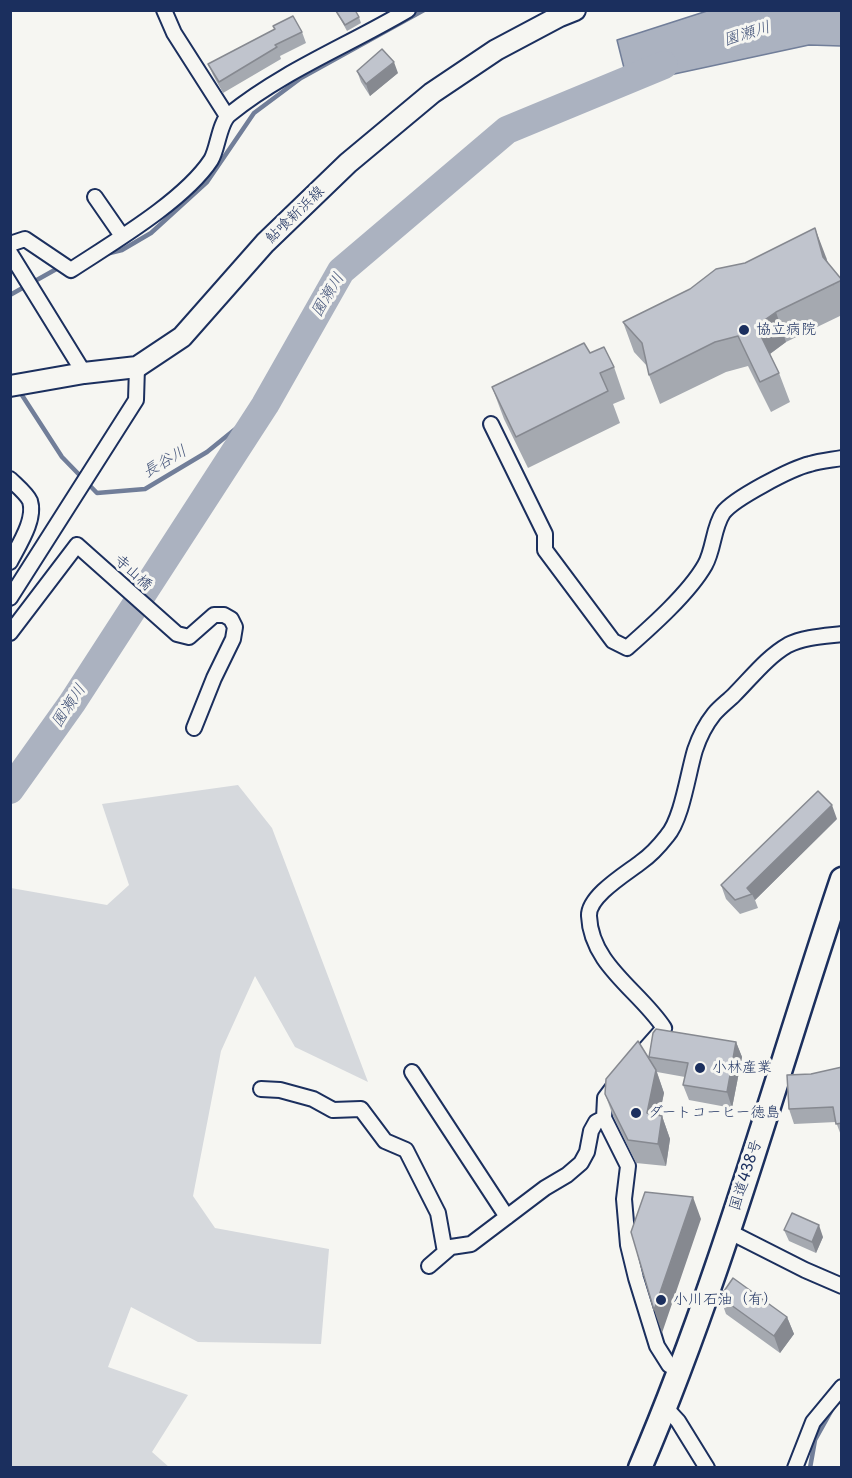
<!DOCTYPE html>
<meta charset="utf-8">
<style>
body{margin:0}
#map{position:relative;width:852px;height:1478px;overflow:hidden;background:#f6f6f2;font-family:"Playpen Sans",sans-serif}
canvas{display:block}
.frame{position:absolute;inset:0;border:12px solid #1b2f5e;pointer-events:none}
</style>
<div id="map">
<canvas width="852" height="1478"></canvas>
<div class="frame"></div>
</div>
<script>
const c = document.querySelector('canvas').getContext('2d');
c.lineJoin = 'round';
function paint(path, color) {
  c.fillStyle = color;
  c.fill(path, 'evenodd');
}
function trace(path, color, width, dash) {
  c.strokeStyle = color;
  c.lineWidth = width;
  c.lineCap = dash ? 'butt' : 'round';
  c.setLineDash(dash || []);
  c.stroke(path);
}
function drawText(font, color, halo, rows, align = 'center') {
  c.font = font + ' "Playpen Sans","Klee One",sans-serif';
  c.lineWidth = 6;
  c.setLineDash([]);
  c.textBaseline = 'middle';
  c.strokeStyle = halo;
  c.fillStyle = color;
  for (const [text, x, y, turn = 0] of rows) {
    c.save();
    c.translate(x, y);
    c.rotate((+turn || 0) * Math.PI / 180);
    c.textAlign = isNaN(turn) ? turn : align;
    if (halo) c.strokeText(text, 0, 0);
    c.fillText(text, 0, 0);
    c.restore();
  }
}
paint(new Path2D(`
 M238 785 272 828 368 1082 295 1047 255 976 221 1051 193 1196 215 1228 329 1249 321 1344 198 1342 131 1307 108 1367 188 1395 152 1452 169 1467H11V888L107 905 129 885 102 804Z`), '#d6d9dd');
const water = new Path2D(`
 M707 11H841V46L809 45 628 84 617 40Z`);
paint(water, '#abb2c0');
trace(water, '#717e99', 1.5);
trace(new Path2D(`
 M106 254 122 250 151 233 207 182 254 113 301 78 424 10
 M10 295 60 267
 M18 389 62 457 97 493 145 489 207 452 265 405
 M810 1468 815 1440 834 1406 842 1399`), '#717e99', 4.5);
trace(new Path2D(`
 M10 790 72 703 265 405 341 271 507 130 664 65`), '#abb2c0', 28);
const minor = new Path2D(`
 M164 10 174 33 227 116
 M95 197 122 236
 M10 244 25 239 71 270C112 243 184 201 211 160 218 149 219 122 230 114 283 71 349 45 408 10
 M10 253 84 373
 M491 424 545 534V550L613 641 627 648C652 626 689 593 705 565 714 549 713 528 723 513 733 499 792 468 810 464 820 461 831 460 842 458
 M10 479C16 485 27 494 30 501 36 520 18 546 10 562
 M10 598 136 400 137 367
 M10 633 77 545 177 634 189 637 214 615H224L231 619 235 627 233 639 214 678 194 728
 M633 1063 664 1028C640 991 591 965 589 916 588 896 627 873 641 862 651 855 660 845 667 836 682 819 688 773 695 750 699 738 706 724 714 714 720 707 728 701 734 695 751 678 767 657 788 645 803 637 825 636 842 634
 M412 1072 507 1217
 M617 1082 605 1098 604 1118 628 1166 624 1199 628 1245 636 1278 657 1346 669 1365 679 1371
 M261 1089 280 1090 313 1099 333 1110 361 1109 385 1141 406 1150 438 1213 445 1252
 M728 1231 805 1270 842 1286
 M429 1266 451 1247 471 1244 545 1188 567 1175 581 1163 587 1152 591 1131 596 1122 604 1118
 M666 1408 678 1421 707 1468
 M795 1468 813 1422 842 1387`);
const secondary = new Path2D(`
 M10 386 84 373 137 367 182 337 265 243 348 163 432 93 496 50 560 16 575 10`);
const trunk = new Path2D(`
 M640 1468C722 1277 776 1075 842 879`);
trace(minor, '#1b2f5e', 18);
trace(secondary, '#1b2f5e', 24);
trace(trunk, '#1b2f5e', 27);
trace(minor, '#f6f6f2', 14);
trace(secondary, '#f6f6f2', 20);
trace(trunk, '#f6f6f2', 22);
paint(new Path2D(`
 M336 11 359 17 361 23 347 31Z
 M302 32 306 43 280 56 281 59 223 93 213 75 208 64Z
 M357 71 398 73 370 96 361 82Z
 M826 257 828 263 842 280V315L786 342 770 354 779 373 790 402 771 412 748 366 726 372 660 404 649 375 647 366 634 352 623 322Z
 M590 353 614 367 625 399 613 404 620 423 528 468 504 419 492 387Z
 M837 819 755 900 758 908 740 914 726 899 721 885Z
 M736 1042 742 1057 732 1108 689 1100 683 1085 685 1077 657 1072 664 1093 659 1116H662L670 1139 666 1166 636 1163 613 1116 605 1094 651 1063 649 1057Z
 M842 1067V1138L836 1122 794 1124 789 1109 811 1074Z
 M784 1230 823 1237 816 1253 789 1241Z
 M720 1297 787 1317 794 1334 780 1353 726 1314Z`), '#a5a9b0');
paint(new Path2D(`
 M394 62 398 73 370 96 366 84Z
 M815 228 826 257 834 287 823 257Z
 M776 312 786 342 767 356 756 326Z
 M832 805 837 819 755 900 752 894 747 888Z
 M736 1042 742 1057 732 1108 727 1092Z
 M656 1070 664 1093 655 1136 647 1113Z
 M662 1116 670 1139 666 1166 658 1144Z
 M693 1197 701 1219 662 1333 654 1310Z
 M819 1225 823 1237 816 1253 812 1242Z
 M787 1317 794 1334 780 1353 774 1336Z`), '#868990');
const building = new Path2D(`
 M336 11 355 10 359 17 345 25Z
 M293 16 302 32 275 45 277 47 219 82 208 64 275 29 273 26Z
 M382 49 394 62 366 84 357 71Z
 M815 228 823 257 842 280 776 312 756 326 779 373 760 382 738 336 715 342 649 375 642 343 623 322 690 289 716 269 745 263Z
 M584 343 590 353 604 347 614 367 600 373 608 391 516 437 492 387Z
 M818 791 832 805 747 888 752 894 735 900 721 885Z
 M656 1029 736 1042 727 1092 683 1085 688 1063 649 1057 653 1033Z
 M638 1041 656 1070 647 1113 662 1116 658 1144 628 1140 605 1094 606 1079Z
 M842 1067V1123L836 1124 833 1107 789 1109 787 1075 811 1074Z
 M645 1192 693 1197 654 1310 631 1232Z
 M792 1213 819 1225 812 1242 784 1230Z
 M733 1278 787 1317 774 1336 720 1297Z`);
paint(building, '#c0c4cd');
trace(building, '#868990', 1.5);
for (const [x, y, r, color] of [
 [744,330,6,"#1b2f5e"],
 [700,1068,6,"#1b2f5e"],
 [636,1113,6,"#1b2f5e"],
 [661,1300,6,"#1b2f5e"]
]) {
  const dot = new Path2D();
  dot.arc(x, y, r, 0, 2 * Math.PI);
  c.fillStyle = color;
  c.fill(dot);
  trace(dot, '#f6f6f2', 2);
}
drawText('15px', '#1b2f5e', '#f6f6f2', [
 ["鮎喰新浜線",295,215,-44],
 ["寺山橋",133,573,42],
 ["国道438号",746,1175,-72]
]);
drawText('15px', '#1b2f5e', '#f6f6f2', [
 ["協立病院",756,330],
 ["小林産業",712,1068],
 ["ダートコーヒー徳島",648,1113],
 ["小川石油（有）",673,1300]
], 'left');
drawText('italic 16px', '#46567b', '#f6f6f2', [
 ["園瀬川",747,34,-17],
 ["園瀬川",328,295,-59],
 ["長谷川",165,462,-30],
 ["園瀬川",69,706,-56]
]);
</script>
